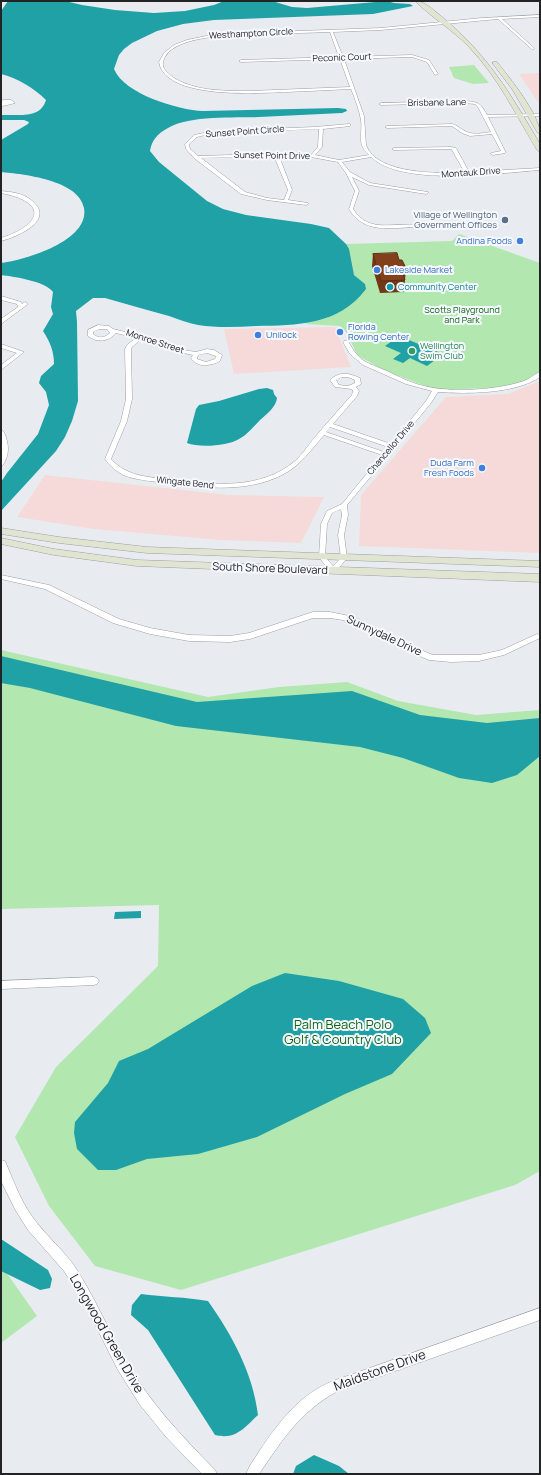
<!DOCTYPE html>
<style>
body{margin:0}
#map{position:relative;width:541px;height:1475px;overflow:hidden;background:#e8ecf1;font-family:Manrope,sans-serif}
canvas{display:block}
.frame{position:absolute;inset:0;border:2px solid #222325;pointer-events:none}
</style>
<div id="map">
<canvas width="541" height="1475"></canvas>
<div class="frame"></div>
</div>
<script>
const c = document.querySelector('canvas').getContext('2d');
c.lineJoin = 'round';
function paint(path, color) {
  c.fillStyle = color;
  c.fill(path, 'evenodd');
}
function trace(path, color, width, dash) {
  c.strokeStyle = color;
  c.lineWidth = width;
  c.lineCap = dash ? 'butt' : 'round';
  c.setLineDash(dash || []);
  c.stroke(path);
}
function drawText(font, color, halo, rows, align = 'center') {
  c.font = font + ' Manrope,sans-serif';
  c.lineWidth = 4;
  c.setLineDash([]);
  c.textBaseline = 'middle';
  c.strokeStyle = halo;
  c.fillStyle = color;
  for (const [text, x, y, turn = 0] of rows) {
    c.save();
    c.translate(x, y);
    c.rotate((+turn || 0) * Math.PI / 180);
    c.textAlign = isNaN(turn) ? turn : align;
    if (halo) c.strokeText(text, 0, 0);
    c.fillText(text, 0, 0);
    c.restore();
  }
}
paint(new Path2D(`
 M540 73V105L519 74Z
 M335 327 351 367 234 374 224 329Z
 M540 381V553L359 546 361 495 446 397 508 394Z
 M45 475 229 495 324 497 301 543 221 540 94 529 17 517Z`), '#f5dad9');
paint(new Path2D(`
 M474 65 489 83 473 84 454 78 449 67Z
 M459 234 540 263V375L516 387 436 390 383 370 357 355 347 333 340 326 305 324 327 318 365 284 354 275 346 244 452 241Z
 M1 650 208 697 279 687 347 682 398 701 476 715 540 710V1171L515 1185 181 1290 95 1266 49 1206 15 1137 56 1067 158 966 159 905 1 909Z
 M1 1265 37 1316 1 1343Z`), '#b2e7b0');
paint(new Path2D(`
 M8 1H65L82 5 115 10 154 13 185 11 214 5 224 1H272L292 7 307 8 387 1 394 3 410 4 413 6 373 14 214 20 183 24 157 31 132 43 124 49 119 55 114 69C124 94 178 110 203 111L338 108 346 109 347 111 342 113C314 114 287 116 259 117 234 118 190 115 168 128 157 134 152 140 150 151L159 162 207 201 223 209 246 215 311 224 329 228 346 244 349 249 354 275 365 284 366 289C338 326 297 325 256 326 237 327 217 328 198 325 188 323 178 319 169 316 147 310 126 304 105 298H93L76 311 77 322 78 401 72 421 65 437 56 451 1 511V482L7 473 38 434 49 405 46 392 39 383 41 376 54 364C54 351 50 342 43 331L53 314 51 307 53 292C45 281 15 277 1 275V263C25 260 90 241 84 208 79 180 23 174 1 172V140L28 124 29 122 24 120H1V115C17 114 40 120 46 100 34 88 17 78 1 74V11Z
 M399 336 443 354 427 366 410 358 403 363 393 359 401 353 385 346Z
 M267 388 273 390 274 394 277 398C276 407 267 414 260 420 254 426 247 435 239 439 228 446 199 448 187 443L196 409 199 405 219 401 259 389Z
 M1 656 197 702 352 691 420 715 487 723 540 718V756L517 775 492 783 459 778 403 758 360 747 176 726 30 688 1 683Z
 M141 911V918L114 919 115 912Z
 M285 973 339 981 403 999 425 1018 431 1033 392 1074 345 1094 257 1137 198 1154 147 1159 116 1170H98L77 1149 74 1133 75 1122 108 1083 119 1061 148 1049 252 986Z
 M1 1239 48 1270 52 1279 50 1288 40 1290 1 1271Z
 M141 1294C163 1297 186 1297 208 1301 232 1335 253 1373 258 1415 244 1428 236 1440 215 1435L148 1330 131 1315 132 1305Z
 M314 1455 339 1466 349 1474H293L296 1466Z`), '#1fa1a6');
const street = new Path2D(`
 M540 15V17L502 19 534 48 533 50 498 19 381 30 333 32 343 57 412 55 429 60 438 74 435 75 427 62 412 57 344 59 364 116 366 145C377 175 439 173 465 173L452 150 451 149 394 150 392 149 394 148 451 147 456 148 469 172 540 168V170C499 173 402 187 371 157L342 162 350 172 370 183 428 192V193L426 194 369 185 352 177 359 191 353 209C369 234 393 222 417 225V227H415C390 228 364 234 349 209L355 191 346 173 338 162 300 155 279 156 292 190 288 200 308 203V204L306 205 267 200 241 194 194 158 186 149 185 144 194 135 214 131 315 127 349 124H350V126L323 129 322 147 315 155 339 160 369 155C356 143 363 135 361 120 359 109 355 99 351 89 330 90 309 91 287 92 259 93 165 100 159 62L164 53 174 45 187 40 216 34 381 28 482 18ZM330 32 339 57 241 60 239 61 241 62 340 59 350 87C325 88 300 89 274 90 252 91 229 92 207 89 194 87 175 82 166 71 162 67 162 62 165 57 178 33 244 35 269 34 289 33 309 33 330 32ZM319 129 318 147 311 155 300 153 198 156 190 149 189 144 197 137 214 133ZM274 156 288 190 284 200 267 198 245 192 201 158Z
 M4 100H11L15 103 3 106 1 105V101Z
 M464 101C478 102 480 102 487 115L540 114V116L488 117 505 151V153L493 155 491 154V153L501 151 492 134 470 136 462 133 452 126 387 128 385 127 387 126 452 124C458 125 461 130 467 132 474 135 484 133 491 132L478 107 475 104 464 103 381 105 379 104 381 103Z
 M1 191C11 192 23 193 31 200 57 220 17 237 1 241V238C42 225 49 202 1 193Z
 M1 296 21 302 22 304 25 302 28 304 1 324V319L18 307 17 304 1 300Z
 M98 325 109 326 113 329 142 336 177 349 196 352 207 349 214 350 222 355 220 361C211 366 197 368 191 358L193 355 174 351 141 339 132 347 131 349 132 399 127 421 111 459C127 477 150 477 172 480 213 485 261 490 295 461 303 454 309 444 316 436 328 422 340 408 352 395L353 391 352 389 335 387 330 380C340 371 348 373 360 378L361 384 356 387 359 391 357 396 333 424 391 444 426 401 432 391 406 384 363 365 350 354 343 342 344 341H348C360 363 366 362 387 371 399 377 411 383 424 386 452 393 497 390 524 381 530 379 534 374 540 372V377C515 394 467 394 438 392L431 403 389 454V456L387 457 347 505 348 515 344 535 347 558 335 573H331L319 557 321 524 327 511 342 504 382 455 324 435C311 450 300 466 282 475 246 493 204 488 165 483 151 481 136 480 123 475 116 471 110 466 105 459L121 421 126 399 125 349 127 345 136 338 116 333C108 342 97 343 88 336V330ZM99 329H107L110 333C104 338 99 339 93 334V332ZM207 353 216 356 215 359 206 362 197 359 198 355ZM342 377H348L355 380V383L348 386 339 385 336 380ZM330 427 388 447 384 452 326 432ZM341 509 342 515 338 535 341 558 333 566 325 557 327 524 332 513Z
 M1 344 24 352 1 370V365L17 353 1 348Z
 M1 430 4 432C9 444 10 454 3 465L1 466 2 448Z
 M1 575 49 585 119 619 150 628 189 635 230 636 249 633 313 612H330L354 617 411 646 433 655H479L502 650 537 634 540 635V638L504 655 479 661 451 662 429 660 405 650 349 621 330 618H313L250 639 230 642 189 641 150 634 113 623 45 589 1 579Z
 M94 977 97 978 99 981 97 984 94 985 1 989V981Z
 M1 1160 5 1161C14 1182 22 1205 37 1223 48 1237 62 1249 73 1264 94 1295 108 1330 127 1363 152 1405 181 1435 215 1470L217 1474H202L167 1438 140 1405 118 1370 83 1301 64 1271 28 1230 16 1211 1 1181Z
 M540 1308V1320L336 1392C299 1413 283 1439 259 1474H246C249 1466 255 1458 260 1450 279 1422 300 1394 333 1381Z`);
const secondary = new Path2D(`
 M415 1C425 1 433 10 441 16 488 55 510 93 540 144V152L537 150C516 115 498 77 469 47 453 30 432 18 415 1Z
 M493 62H497C509 77 540 115 540 134L537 132 512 89 493 64Z
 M1 528 59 537 147 547 540 561V567L147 553 59 543 1 534Z
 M1 538 54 549 137 560 540 574V582L137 566 54 555 1 544Z`);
trace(street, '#9a9ea2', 1);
trace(secondary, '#9a9ea2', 1);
paint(street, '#fff');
paint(secondary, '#dfe5d1');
paint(new Path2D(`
 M373 254 406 268 404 292 380 293 372 266Z`), '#713817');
const building = new Path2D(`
 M397 253 399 260H402L406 268 401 269 405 280 381 281 373 254Z`);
paint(building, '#83411b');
trace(building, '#5c2e13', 1);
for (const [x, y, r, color] of [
 [505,220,4,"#5c6f8a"],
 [520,241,4,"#3f7fe0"],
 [377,270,4,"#3f7fe0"],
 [390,287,4,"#0f9aa8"],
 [340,332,4,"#3f7fe0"],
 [258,335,4,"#3f7fe0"],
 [412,351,4,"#2e9e5b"],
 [482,468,4,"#3f7fe0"]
]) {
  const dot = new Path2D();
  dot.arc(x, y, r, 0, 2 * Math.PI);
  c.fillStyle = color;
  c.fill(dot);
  trace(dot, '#f5f9fe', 1.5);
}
drawText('9px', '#222325', '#f5f9fe', [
 ["Westhampton Circle",251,34,-3],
 ["Peconic Court",342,58,-2],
 ["Brisbane Lane",437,103,-1],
 ["Sunset Point Circle",245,132,-4],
 ["Sunset Point Drive",272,156,1],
 ["Montauk Drive",471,173,-4],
 ["Monroe Street",155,342,18],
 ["Chancellor Drive",391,448,-50],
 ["Wingate Bend",185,483,6]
]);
drawText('9px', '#4e5e75', '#f5f9fe', [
 ["Village of Wellington",497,215],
 ["Government Offices",497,225]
], 'right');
drawText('9px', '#366cbe', '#f5f9fe', [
 ["Andina Foods",512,241,"right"],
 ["Lakeside Market",385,270],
 ["Florida",348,327],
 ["Rowing Center",348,337],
 ["Unilock",266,335],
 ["Duda Farm",474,463,"right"],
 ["Fresh Foods",474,473,"right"]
], 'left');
drawText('9px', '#0d838f', '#f5f9fe', [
 ["Community Center",398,287]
], 'left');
drawText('9px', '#126518', '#f5f9fe', [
 ["Scotts Playground",462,310],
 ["and Park",462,320]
]);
drawText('9px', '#27864d', '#f5f9fe', [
 ["Wellington",420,346],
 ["Swim Club",420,356]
], 'left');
drawText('11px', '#222325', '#f5f9fe', [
 ["South Shore Boulevard",270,569,2],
 ["Sunnydale Drive",384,636,25]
]);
drawText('13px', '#126518', '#f5f9fe', [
 ["Palm Beach Polo",343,1025],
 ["Golf & Country Club",343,1040]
]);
drawText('13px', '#222325', '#f5f9fe', [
 ["Longwood Green Drive",106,1334,60],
 ["Maidstone Drive",380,1371,-20]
]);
</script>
